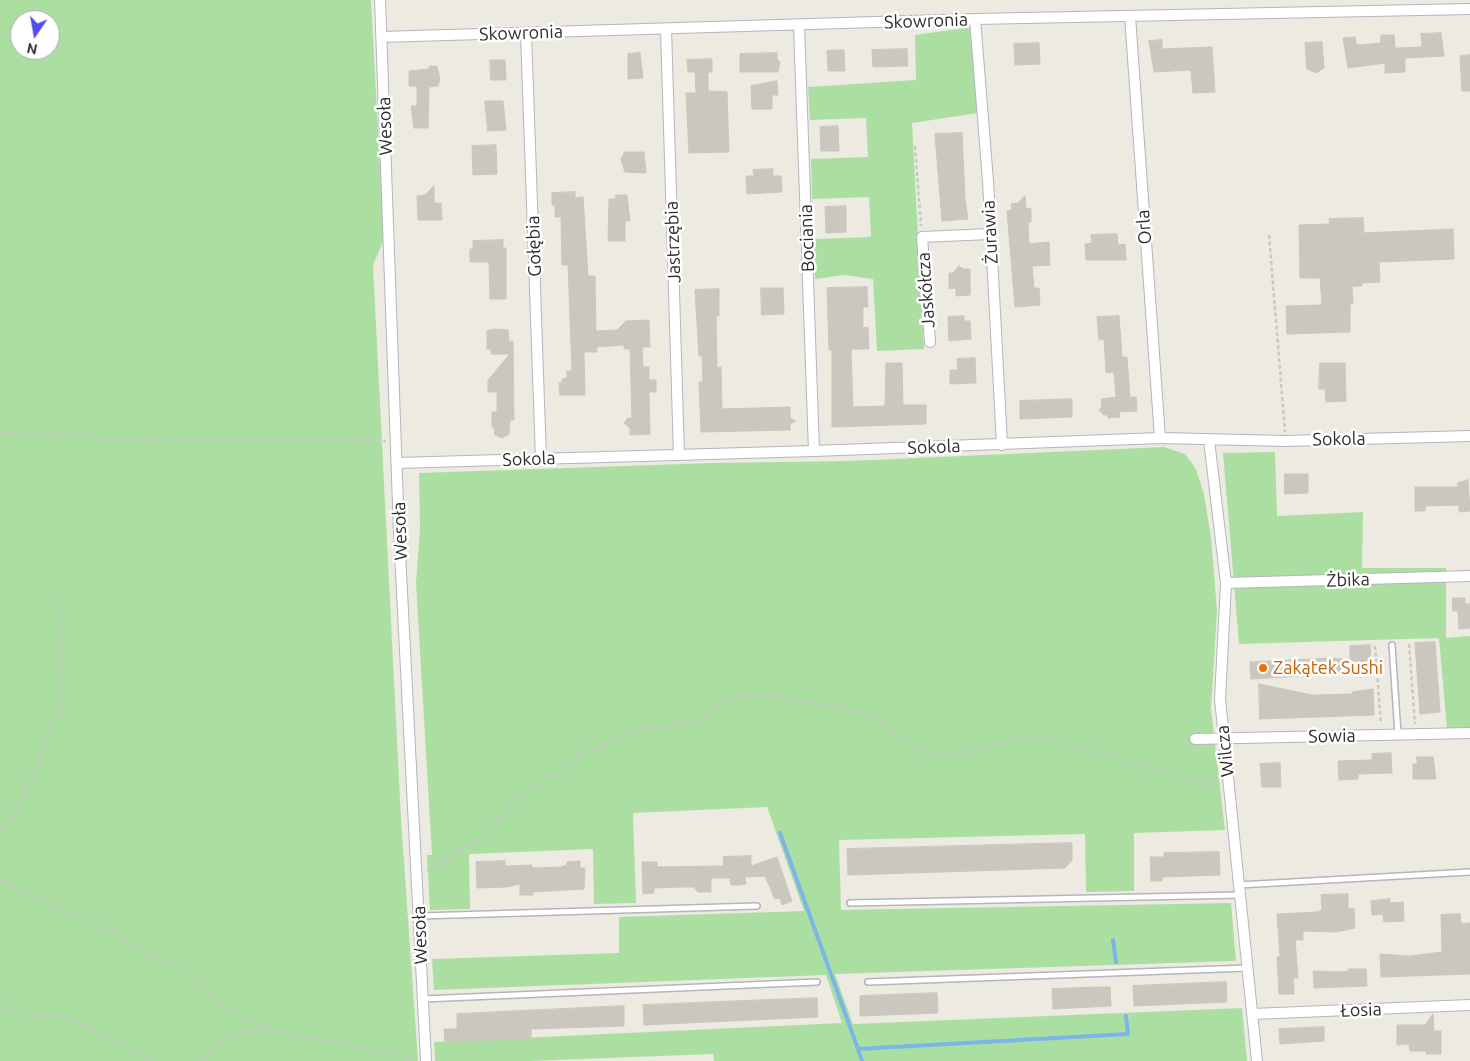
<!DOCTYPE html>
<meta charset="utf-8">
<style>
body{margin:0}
#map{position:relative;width:1470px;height:1061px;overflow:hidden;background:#edebe1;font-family:Ubuntu,sans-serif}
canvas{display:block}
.north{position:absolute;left:10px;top:10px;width:50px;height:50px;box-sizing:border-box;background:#fff;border:1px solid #ababab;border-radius:50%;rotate:192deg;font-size:14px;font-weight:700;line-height:20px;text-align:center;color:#2d2d2d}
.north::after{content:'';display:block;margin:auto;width:18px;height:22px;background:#514eed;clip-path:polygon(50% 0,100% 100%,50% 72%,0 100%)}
</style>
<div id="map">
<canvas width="1470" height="1061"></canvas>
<div class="north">N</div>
</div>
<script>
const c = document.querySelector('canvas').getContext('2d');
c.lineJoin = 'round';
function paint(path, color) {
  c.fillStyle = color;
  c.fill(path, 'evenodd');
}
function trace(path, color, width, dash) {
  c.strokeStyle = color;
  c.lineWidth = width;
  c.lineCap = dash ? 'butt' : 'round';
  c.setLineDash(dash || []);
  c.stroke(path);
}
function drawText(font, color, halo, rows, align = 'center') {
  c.font = font + ' Ubuntu,sans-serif';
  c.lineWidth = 5;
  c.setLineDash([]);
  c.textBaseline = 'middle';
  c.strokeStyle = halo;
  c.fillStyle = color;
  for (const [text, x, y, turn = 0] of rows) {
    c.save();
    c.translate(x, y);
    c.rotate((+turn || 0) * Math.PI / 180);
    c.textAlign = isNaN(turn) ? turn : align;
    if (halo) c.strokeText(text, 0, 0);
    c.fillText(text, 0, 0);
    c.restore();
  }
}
paint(new Path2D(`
 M0 0H371L384 240 373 265 401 819 418 1061H0ZM20 20H50V50H20Z
 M972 27 978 113 912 123 924 349 877 351 873 279 844 275 815 279 813 239 871 237 869 197 812 199 811 159 868 157 866 118 810 120 808 87 916 80 915 35Z
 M1164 447 1185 454 1196 469 1204 494 1211 537 1217 611 1211 709 1225 830 1134 833V891L1086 892 1085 834 839 840 841 910 1231 903 1236 961 835 974 853 1024 1242 1008 1247 1061H714L713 1054 530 1061H435L434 1042 842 1023 826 975 434 990 432 959 619 953V917L804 911 767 807 633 813 636 903 594 904 593 849 469 854 470 909 430 910 427 855H432L416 583 420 528 419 473 712 463 849 461Z
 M1275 452 1277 516 1363 512 1362 568H1446V638L1470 636V728L1447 729 1439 638 1239 644 1223 453Z`), '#abdfa2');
trace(new Path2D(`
 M780 833 858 1049
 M1113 940 1116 962
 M862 1061 858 1049 1128 1034 1126 1016`), '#7db5e7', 4);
const building = new Path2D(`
 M1441 33 1444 56 1405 58V72L1385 73V63L1348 68 1343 38 1355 37 1356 44 1361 45 1381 43V35H1394L1395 48H1399L1422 47 1421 34Z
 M1162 40V49L1212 47 1215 92 1193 93 1191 70 1154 72 1149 41Z
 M1322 42 1324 68 1316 73 1307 69 1305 43Z
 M1039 43 1040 64 1015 65 1014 44Z
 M907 49 908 66 873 67 872 50Z
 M844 50 845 71H828L827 51Z
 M640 53 643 78 628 79V54Z
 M777 53V59L780 62 778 72H740V54Z
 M1470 55V91H1462L1460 56Z
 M712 59V72H708V91L727 92 729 152 689 153 686 93H696L695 72H688L687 60Z
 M490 60H505L506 80H491Z
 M430 66H437L440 79 438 86 429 87 428 128H414L411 106H417V86H409V71L428 69Z
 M777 81 778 95H772V109H752L751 86Z
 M485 101H503L506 130 488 131Z
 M838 126 839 151H821L820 127Z
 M962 133 965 199 968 219 942 221 935 134Z
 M496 145 497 174 473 175 472 146Z
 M625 152H644L646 173 625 172 621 160Z
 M773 169V176H781L782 192 747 194 746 176H754L753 170Z
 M434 186V203H441L442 220H418L417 196 425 195Z
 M575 192V198L583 197 588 276H595L596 331 617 330 626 321 649 320 650 347H642L643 367H649V380H656V392H649L650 434 630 435V428L624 423 628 418H632L630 349H624V345L597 347V352H584L585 395H560L559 383H562V379L567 378V371H572L568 265H562L561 217H555V205H552V193Z
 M616 195H627L630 221H625V241H608L609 199H616Z
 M1025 196 1026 208 1031 209V222H1028L1029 244 1049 242 1050 265 1032 266 1034 288H1039L1040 305 1015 307 1007 211 1012 210 1011 204 1018 203Z
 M846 206V232L826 233 825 207Z
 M1363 218 1364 233 1453 229 1454 259 1379 262 1380 282 1362 283V286H1352L1353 304H1350V332L1287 334 1286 306 1322 305 1320 278H1300L1299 225 1330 224 1329 219Z
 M1117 234 1118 245 1125 244 1126 260H1086L1085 244 1092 243 1091 235Z
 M503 240V248H506V299H490L489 262H470V249H473V241Z
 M959 266 963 269H970V295L956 296V288L949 289V273H953Z
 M867 287 868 307H863V328L868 327 869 349H851L853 407 885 406 886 363H902L903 405H926V424L832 427V350H829L827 288Z
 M761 288H783L784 314 762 315Z
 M719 289V316H716L717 368 721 367 722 409 790 407V418L796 421 790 424V430L701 432 699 382H703L702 356H699L695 290Z
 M964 316V321H970L971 339 949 341 948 317Z
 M1119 316 1122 357H1127L1130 397H1136L1137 411 1119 412 1120 417 1108 418V415H1104L1099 410 1102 407 1101 399 1116 397 1114 372 1106 373 1104 339 1099 340 1097 317Z
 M495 329 508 330 509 342 513 341 514 420H510L509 434 502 438 495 435 494 427H492V412H497V392H488V380L510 354H491V349H487V331Z
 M975 358 976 383 950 384V370H958L957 359Z
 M1320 363H1345L1346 401 1326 402 1325 389H1319Z
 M1072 399V417L1020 419V401Z
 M1285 474H1308V493L1285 494Z
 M1468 480 1470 511 1459 512V505L1425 506V511H1415V487H1458V483Z
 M1453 598H1465V604H1470V628L1459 629 1458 611H1453Z
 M1435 642 1440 712 1420 714 1415 643Z
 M1370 645 1372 672 1251 679 1250 662 1331 658 1350 660V646Z
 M1259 684 1312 695 1353 694 1352 692 1373 689 1374 715 1260 719Z
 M1391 753 1392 773 1358 774V779L1339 780 1338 761 1372 760V754Z
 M1417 757H1433L1436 779H1413V764H1417Z
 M1280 763 1281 787H1262L1260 764Z
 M1072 843V860L1065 868 848 875 847 849Z
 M1219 852 1220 875 1162 877V881H1151L1150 857H1164V853Z
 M751 856V866L777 857 792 901 782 905 780 898 775 899 765 876 745 877 746 884 738 885H731L730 878H711V892H698L694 887H682L654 888V893L643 894 642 862H657V867L724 866 723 857Z
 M505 861V866L532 865V868L561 867 567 865V862L580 861V868H585L584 889 533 892V895H520V884L507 887 477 888 476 862Z
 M1348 894V909L1354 908 1355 928 1336 932 1303 931V940H1295L1298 978H1293L1294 994H1279L1277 957H1280L1277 914 1317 912 1322 910 1321 895Z
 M1390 899V903L1403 902 1404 921 1384 922 1383 914 1372 915 1371 901Z
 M1460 914 1461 924 1470 923V974L1381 977 1380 954 1410 956 1442 952 1441 915Z
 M1349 969H1366L1367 986 1314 988 1313 971 1339 972 1349 971Z
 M1226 982 1227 1002 1134 1006 1133 986Z
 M1100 987H1110L1111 1006 1053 1009 1052 989Z
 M937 993 938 1013 860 1016V996Z
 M817 998 818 1017 644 1025 643 1005Z
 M624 1006V1026L531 1029V1038L445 1042 444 1029H457V1014Z
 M1433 1014 1434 1031H1441V1054H1426V1051H1410L1409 1044 1397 1045V1025H1425Z
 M1324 1027V1041L1280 1044 1279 1029Z`);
paint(building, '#c9c7c0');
trace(building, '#c9c7bb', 1);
const service = new Path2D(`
 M1392 645 1398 734
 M1239 885 1470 872
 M850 903 1240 895
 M420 916 757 906
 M868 982 1247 968
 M423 999 817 982`);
const minor = new Path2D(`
 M380 0 399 533 426 1061
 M1130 16 1160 438
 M975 19 988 181 1002 445
 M799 25 814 451
 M666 29 679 455
 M526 33 541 459
 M382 37 975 19 1470 9
 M930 342 922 237 990 234
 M1209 440 1226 583 1220 699 1257 1061
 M397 463 814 451 1160 438 1286 441 1470 436
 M1226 583 1470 576
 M1195 739 1470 733
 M1252 1014 1470 1005`);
trace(service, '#b5b4bf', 8);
trace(minor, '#b5b4bf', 12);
trace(new Path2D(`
 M915 146 921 226
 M1269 235 1285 432
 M0 433 135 439 336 438 386 441
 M1409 644 1415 724
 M1375 646 1381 724
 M0 831 18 809 61 705 58 602
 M427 871 485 836 526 792 546 779 561 774 583 751 596 748 638 729 684 724 702 719 732 696 766 695 863 712 881 718 895 735 929 756 962 753 1041 734 1195 784 1217 783
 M0 880 94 924 199 978 221 1007 236 1016 270 1030 379 1051 411 1061
 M0 1005 11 1012 61 1015 152 1061
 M202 1061 236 1032 254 1029 267 1030`), '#c8c8c8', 2.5, [4, 2.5]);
trace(service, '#fff', 5);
trace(minor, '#fff', 10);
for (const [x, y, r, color] of [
 [1263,668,5,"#e8710a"]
]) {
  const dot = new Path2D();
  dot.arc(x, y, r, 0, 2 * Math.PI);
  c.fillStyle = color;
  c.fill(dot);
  trace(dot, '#fff', 2);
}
drawText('18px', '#2d2d2d', '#fff', [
 ["Skowronia",926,21,-2],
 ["Skowronia",521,33,-2],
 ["Wesoła",385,126,-92],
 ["Orla",1144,227,-94],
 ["Żurawia",990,232,-93],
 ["Bociania",807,238,-92],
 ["Jastrzębia",673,242,-92],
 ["Gołębia",534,246,-92],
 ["Jaskółcza",926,290,-94],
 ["Sokola",1339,439,-1],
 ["Sokola",934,447,-2],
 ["Sokola",529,459,-2],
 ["Wesoła",400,531,-92],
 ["Żbika",1348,580,-2],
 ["Sowia",1332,736,-1],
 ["Wilcza",1225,751,-96],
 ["Wesoła",420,935,-92],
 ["Łosia",1361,1010,-2]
]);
drawText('18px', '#c56008', '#fff', [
 ["Zakątek Sushi",1273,668]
], 'left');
</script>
